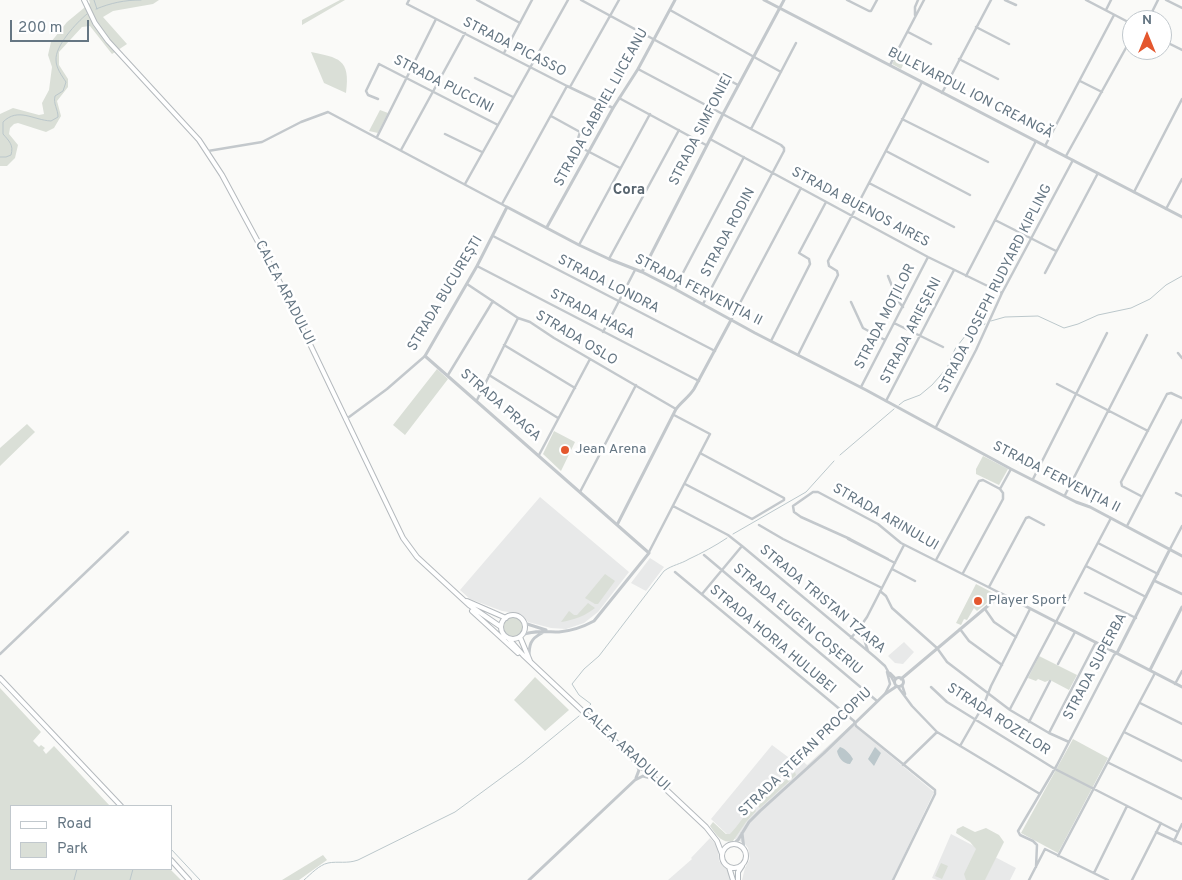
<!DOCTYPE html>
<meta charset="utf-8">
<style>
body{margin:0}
#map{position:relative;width:1182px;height:880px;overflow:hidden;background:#fafaf8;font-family:Overpass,sans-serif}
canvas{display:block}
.legend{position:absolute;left:10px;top:805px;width:162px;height:65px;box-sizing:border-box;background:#fff;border:1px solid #c1c8cd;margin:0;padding:6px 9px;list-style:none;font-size:15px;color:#657683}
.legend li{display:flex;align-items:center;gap:10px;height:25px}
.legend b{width:25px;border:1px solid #c1c8cd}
.north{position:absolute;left:1122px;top:10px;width:50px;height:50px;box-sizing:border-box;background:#fff;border:1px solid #c1c8cd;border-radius:50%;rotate:0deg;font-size:14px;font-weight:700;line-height:20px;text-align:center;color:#657683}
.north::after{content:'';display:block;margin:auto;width:18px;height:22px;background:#e4572e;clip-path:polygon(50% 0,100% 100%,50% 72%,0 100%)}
.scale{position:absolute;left:10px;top:20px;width:79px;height:22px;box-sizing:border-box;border:2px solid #657683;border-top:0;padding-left:6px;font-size:15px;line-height:18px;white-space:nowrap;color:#657683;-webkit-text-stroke:4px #fff;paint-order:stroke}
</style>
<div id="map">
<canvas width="1182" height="880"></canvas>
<ul class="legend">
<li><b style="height:6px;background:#fff"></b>Road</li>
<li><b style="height:14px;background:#dadfd7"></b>Park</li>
</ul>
<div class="north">N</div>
<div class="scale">200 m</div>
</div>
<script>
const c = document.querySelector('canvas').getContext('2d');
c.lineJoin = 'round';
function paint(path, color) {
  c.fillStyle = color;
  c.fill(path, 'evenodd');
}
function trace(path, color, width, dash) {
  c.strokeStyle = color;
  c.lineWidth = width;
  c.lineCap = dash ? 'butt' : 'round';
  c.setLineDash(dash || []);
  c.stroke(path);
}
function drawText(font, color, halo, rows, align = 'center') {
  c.font = font + ' Overpass,sans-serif';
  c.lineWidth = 5;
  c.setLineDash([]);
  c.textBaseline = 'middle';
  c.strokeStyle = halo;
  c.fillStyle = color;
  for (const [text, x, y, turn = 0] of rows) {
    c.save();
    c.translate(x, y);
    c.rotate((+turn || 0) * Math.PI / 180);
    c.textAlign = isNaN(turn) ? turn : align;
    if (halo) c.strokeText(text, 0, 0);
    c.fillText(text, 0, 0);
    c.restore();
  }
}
paint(new Path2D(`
 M540 497 629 572 598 612 584 623 566 629 551 628 528 622 521 614 502 611 470 599 460 590Z
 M650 558 664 567 646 591 631 583Z
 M904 642 914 652 903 664 895 663 888 656Z
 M852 724 934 792 892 880H742L745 868 750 859 748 848 744 843 730 837 711 819 772 745 788 757 793 752 807 765Z
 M951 834 1016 868 1010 880H937L932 878Z
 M710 838 718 847 719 861 729 872 731 880H668L692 859 691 858Z`), '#e8e9e9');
paint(new Path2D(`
 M89 0H159L153 4 113 11 103 17 127 44 112 54 90 26 82 27 59 52V65L68 79V87L57 101 61 116 54 128 46 132 18 123 14 124 10 128 9 134 18 145 15 158 7 166H0V114L13 108 39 115 44 114 42 103 49 90 52 67 48 55 51 42 67 22 90 3Z
 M340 0H345L302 25V20Z
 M900 50 903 52 900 58 904 63 901 69 892 64Z
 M311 52C338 58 351 58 346 93L324 83Z
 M380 110 388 113 378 133 369 131Z
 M437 369 448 379 405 435 393 425Z
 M27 424 35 432 0 466V448Z
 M554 431 575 442 561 471 543 454Z
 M983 456 1008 469 999 485 976 474V469Z
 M605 574 615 581 598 604H595L585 598Z
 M976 584 997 595 977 611 974 608 967 620 964 619 961 625 956 623Z
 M588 603 595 608C585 616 574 620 561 622L569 611 574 615H577Z
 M503 627a10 10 0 1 1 20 0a10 10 0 1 1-20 0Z
 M1039 656 1077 675 1069 690 1050 680 1045 682 1038 679 1036 681 1028 678Z
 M535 677 569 710 545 731 514 700Z
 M0 688 41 732 33 741 39 747 41 745 45 748 43 750 46 754 54 746 110 806H11V869H170L181 880H0Z
 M1073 739 1108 758 1058 853 1021 833Z
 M795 772 796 775 760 808 757 805Z
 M754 808 756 811 746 822 733 841C721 844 716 834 710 826L713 822 726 834H730C739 825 743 815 754 808Z
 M963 826 975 832 986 828 999 835 1004 842 985 880H966L964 874 976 849 970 842 956 833 957 829Z
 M323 855 327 860 299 880H282Z
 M941 863 948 866 942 879 935 876Z`), '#dadfd7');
paint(new Path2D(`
 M840 747C845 748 851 755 853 759L850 764C843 764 838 757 837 751Z
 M875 747 881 753 874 766 868 759Z`), '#bbc7cb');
trace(new Path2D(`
 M94 0 97 9
 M96 9C111 3 124 0 141 0
 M0 157H6L11 155C14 145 9 141 3 134V122C18 107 33 120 51 121L58 117C58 109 53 104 55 96L63 91 66 82C62 76 56 68 56 60 55 46 76 23 87 14
 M991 321 1005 317 1038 316 1064 328 1078 324 1098 315 1131 308 1150 299 1166 285 1182 276
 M899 405 904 401 920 395 932 385 947 368 955 349 969 331 985 324
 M840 455 894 409
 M733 534 806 492 834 461
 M587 708 591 704 579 695 572 684 584 669 599 656 664 571C672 565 681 564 689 559 702 553 715 546 727 538
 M171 849 200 880
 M74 880 77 869
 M130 880 133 869
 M304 880C311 874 319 865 328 863 338 861 347 864 358 860L455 812 523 762 579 716`), '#bbc7cb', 1);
const primary = new Path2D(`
 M84 0 95 23 108 41 199 140 222 175 285 292 403 538 417 557 469 605 501 627
 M467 601 506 618
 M472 611 518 653
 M501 627a12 12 0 1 1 24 0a12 12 0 1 1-24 0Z
 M520 637 530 661
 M509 639 523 655 706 827 717 841 722 854
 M0 678 121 806
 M722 856a12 12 0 1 1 24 0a12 12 0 1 1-24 0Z
 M171 860 189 880
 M729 867 733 880
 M738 880V872L742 866`);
trace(primary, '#b5babe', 6);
trace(new Path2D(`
 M409 0 407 4 567 86 613 108
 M477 0 520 23
 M581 0 738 85
 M847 0 869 11H871L877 0
 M1005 0 1016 5
 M1086 0 1132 24
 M1166 0 1182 8
 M670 10 781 72
 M1106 10 1111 0
 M915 15V7L918 0
 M1148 20 1158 0
 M976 27 1009 44
 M908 32 931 44
 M1162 40 1182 50
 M504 53 532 0
 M959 59 998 79
 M890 65 924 0
 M638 69 781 145 784 148V151L703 304
 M475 78 513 97
 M1080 81 1102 92
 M570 87 619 0
 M942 93 991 0
 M619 98 706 145
 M378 99 368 95 366 91 379 64 498 125
 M551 116 580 132 576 145 620 168
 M902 119 988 162
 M751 129 796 43
 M445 134 482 152
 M377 137 436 19
 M710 139 928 257 1002 293
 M1045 146 1114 15
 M401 150 465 33
 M208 151 262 142 301 122 328 112 507 207
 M886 151 970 195
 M1066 156 1132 37
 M869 183 954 227
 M465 184 568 0
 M1134 192 1182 99
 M502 204 567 86
 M1166 209 1182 179
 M995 220 1056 251
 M493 236 715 351
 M579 245 650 114
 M609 259 679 130
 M477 266 699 381
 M1045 273 1098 173
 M888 276 898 301 903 307
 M966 276 1036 141
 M467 284 518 318 530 322 554 338 676 409
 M675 288 744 157
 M851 302 863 328 885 340
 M731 320 801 188
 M894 323 943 347
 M603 332 635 270
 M771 341 810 264 809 259 799 253 826 202
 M504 345 575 388
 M1178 353 1182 358
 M798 355 838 275 837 271 829 266 828 261 922 82
 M448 375 493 301
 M489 375 558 418
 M1057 384 1148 431
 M861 387 928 257
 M477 400 518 318
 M886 401 954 270
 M345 420 387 389 425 356
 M936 427 976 350 1002 293 1073 160
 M539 455 590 359
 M1033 479 1107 333
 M685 484 752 519 784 500V498L700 453
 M580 492 636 385
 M1176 493 1182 496
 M1065 495 1147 335
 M1141 496 1122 486 1121 482 1167 394 1171 393 1182 398
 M673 506 728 535 742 546 875 657 885 666 894 682
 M759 525 783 539 882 588
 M1127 526 1182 420
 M848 539 895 563
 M1098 543 1158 574
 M1170 549 1182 526
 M649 552 710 434 674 415
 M704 555 877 701
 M888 559 850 539 801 517 794 512 793 506 813 492H818L878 524 901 543 1002 594
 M936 560 979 481 983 480 1000 489
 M1086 566 1146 597
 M892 569 915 581
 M675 572 854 721 856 726 935 790V794L893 880
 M963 573 1003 499V493L1000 489 1011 469
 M1155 581 1182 594
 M989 587 1026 518 1029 517 1044 525
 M880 591 886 596 892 608 937 648 947 662 1010 710 1049 733 1069 742
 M1085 593 1136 618
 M702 594 742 546
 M985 609 994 622 1016 637
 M960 629 969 641 1002 665
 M851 638 860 627
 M868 651 860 627 867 617 904 545
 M0 654 128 532
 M1058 664 1075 632
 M890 673 896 679
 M1175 684 1182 671
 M902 685 905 694
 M898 687 912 706 937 732 1040 794
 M931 687 947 702 1055 769 1178 832
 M885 694 890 684 887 672
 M1140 703 1182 724
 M1010 709 1111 518
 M1029 722 1050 681
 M1124 732 1182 761
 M1049 733 1096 642
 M960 746 984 704 991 686 1030 609
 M1109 763 1182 799
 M903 765 937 732
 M1156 832 1182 844
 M1174 841 1182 824
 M1058 856 1155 673
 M1036 867 1037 845 1033 841 1020 835 1018 831 1057 765 1114 655 1117 653
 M1094 873 1127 806
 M1029 880 1045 849 1108 880
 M1132 880 1161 823`), '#c3c8cc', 2.5);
trace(new Path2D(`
 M764 0 1182 217
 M547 227 613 108 638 69 675 0
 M642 272 723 114 784 0
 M617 525 676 409C682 401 689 397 694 389L731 320
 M524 623 546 630
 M522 635C533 630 547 632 559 632 571 631 583 627 594 621L649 553 425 356 477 266 507 207 579 245 609 259 642 272 675 289 755 333 866 390 1011 469 1076 502 1090 507 1182 556
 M1117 653 1170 549
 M529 658C529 645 530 639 542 633
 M1150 670 1182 607
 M894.5 682a4.5 4.5 0 1 1 9 0a4.5 4.5 0 1 1-9 0Z
 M901 679 1002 594 1182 687
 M635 761 639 770 636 778
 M742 833 744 849
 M733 844 738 840 749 822 760 811 824 753 885 694 897 686
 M529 880 635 780 643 776 654 779`), '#c3c8cc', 3);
trace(primary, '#fff', 4);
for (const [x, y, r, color] of [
 [565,450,5,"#e4572e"],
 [978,601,5,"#e4572e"]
]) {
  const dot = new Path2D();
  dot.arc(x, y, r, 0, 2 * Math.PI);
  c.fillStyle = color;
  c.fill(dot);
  trace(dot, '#fff', 2);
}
drawText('14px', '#657683', '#fff', [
 ["STRADA PICASSO",514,48,27],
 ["STRADA PUCCINI",443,85,27],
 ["BULEVARDUL ION CREANGĂ",970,94,27],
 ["STRADA GABRIEL LIICEANU",602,108,-61],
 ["STRADA SIMFONIEI",702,130,-63],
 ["STRADA BUENOS AIRES",860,208,28],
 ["STRADA RODIN",729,233,-62],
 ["STRADA LONDRA",608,285,27],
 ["STRADA JOSEPH RUDYARD KIPLING",996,289,-63],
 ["STRADA FERVENȚIA II",698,291,27],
 ["CALEA ARADULUI",284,293,63],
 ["STRADA BUCUREȘTI",446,294,-59],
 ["STRADA HAGA",592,315,27],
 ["STRADA MOȚILOR",886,317,-63],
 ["STRADA ARIEȘENI",912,331,-63],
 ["STRADA OSLO",576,339,31],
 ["STRADA PRAGA",500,406,41],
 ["STRADA FERVENȚIA II",1056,478,27],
 ["STRADA ARINULUI",885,518,30],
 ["STRADA TRISTAN TZARA",822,600,40],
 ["STRADA EUGEN COȘERIU",797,620,40],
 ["STRADA HORIA HULUBEI",772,640,40],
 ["STRADA SUPERBA",1096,667,-62],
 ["STRADA ROZELOR",998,720,33],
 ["CALEA ARADULUI",625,750,43],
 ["STRADA ȘTEFAN PROCOPIU",806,753,-44]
]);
drawText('14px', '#657683', '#fff', [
 ["Jean Arena",575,450],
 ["Player Sport",988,601]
], 'left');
drawText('bold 15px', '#57646e', '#fff', [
 ["Cora",629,191]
]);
</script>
